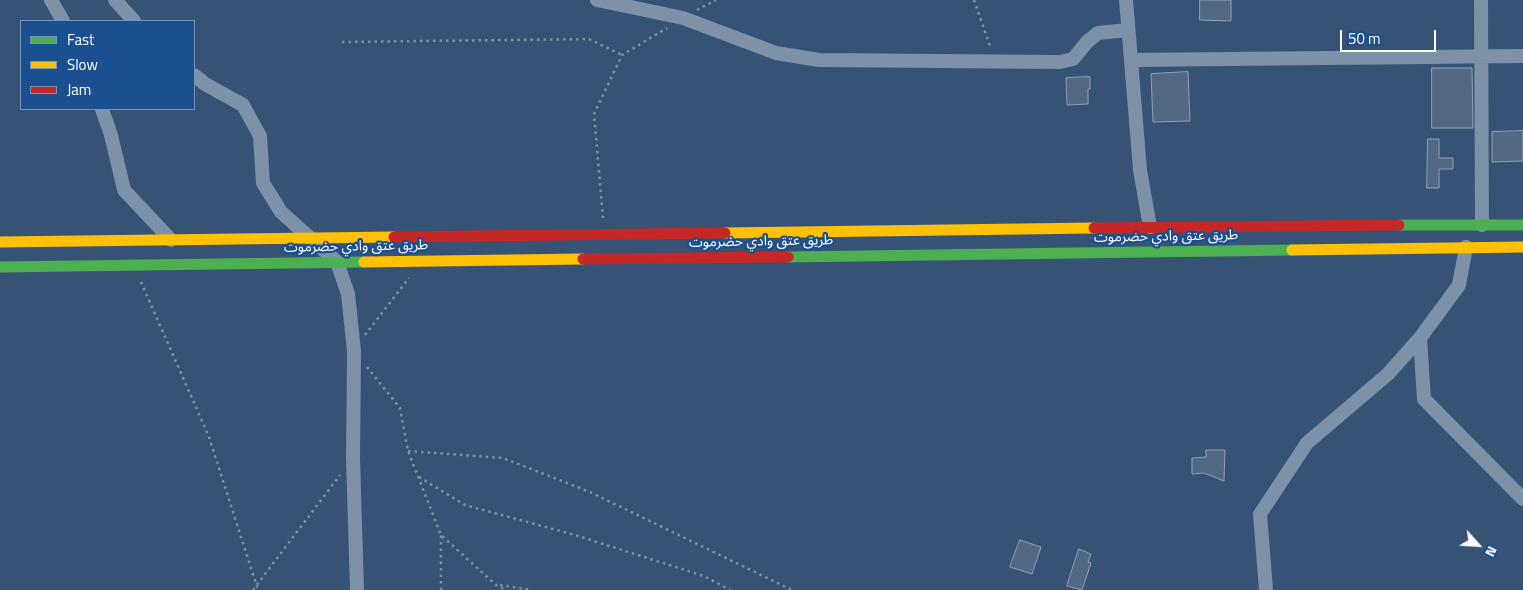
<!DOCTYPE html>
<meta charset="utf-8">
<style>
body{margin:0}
#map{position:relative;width:1523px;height:590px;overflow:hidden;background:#365274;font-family:"Titillium Web",sans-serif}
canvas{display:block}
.legend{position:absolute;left:20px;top:20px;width:175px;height:90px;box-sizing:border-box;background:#1b4f8f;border:1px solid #7695bc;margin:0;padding:6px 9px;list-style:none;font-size:15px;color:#fff}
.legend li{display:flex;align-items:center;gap:10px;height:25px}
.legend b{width:25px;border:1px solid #7695bc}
.north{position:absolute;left:1453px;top:520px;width:50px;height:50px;-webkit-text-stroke:4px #1b4f8f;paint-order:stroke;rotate:116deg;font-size:14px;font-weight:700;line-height:20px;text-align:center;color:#fff}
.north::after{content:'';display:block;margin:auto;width:18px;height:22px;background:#fff;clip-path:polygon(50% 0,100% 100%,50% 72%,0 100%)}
.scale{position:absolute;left:1340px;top:30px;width:96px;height:22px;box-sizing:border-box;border:2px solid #fff;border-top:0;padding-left:6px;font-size:15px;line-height:18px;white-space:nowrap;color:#fff;-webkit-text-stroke:4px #1b4f8f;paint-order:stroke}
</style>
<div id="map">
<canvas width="1523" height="590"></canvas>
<ul class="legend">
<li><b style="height:6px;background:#4caf50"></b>Fast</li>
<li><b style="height:6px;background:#ffc107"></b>Slow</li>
<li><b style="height:6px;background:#c62828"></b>Jam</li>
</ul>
<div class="north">N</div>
<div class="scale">50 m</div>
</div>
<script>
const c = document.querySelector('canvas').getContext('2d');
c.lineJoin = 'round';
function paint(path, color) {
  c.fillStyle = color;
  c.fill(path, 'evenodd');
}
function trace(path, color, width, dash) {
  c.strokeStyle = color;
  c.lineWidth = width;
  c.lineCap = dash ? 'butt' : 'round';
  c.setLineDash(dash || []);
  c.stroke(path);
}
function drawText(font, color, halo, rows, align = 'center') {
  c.font = font + ' "Titillium Web","Noto Sans Arabic",sans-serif';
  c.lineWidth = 4.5;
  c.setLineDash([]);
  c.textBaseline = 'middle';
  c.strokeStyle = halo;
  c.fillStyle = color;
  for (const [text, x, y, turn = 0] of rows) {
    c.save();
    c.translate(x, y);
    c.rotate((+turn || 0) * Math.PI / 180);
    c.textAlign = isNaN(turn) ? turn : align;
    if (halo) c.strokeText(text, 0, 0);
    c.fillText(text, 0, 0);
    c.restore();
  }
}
const building = new Path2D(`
 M1200 0H1231V21L1200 20Z
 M1432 68H1472L1473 128H1432Z
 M1188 72 1190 121 1153 122 1151 74Z
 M1090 77V89H1088V104L1067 105 1066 78Z
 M1523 131V161L1492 162V132Z
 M1428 139H1439V158H1453V169H1439V188H1427Z
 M1206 450H1225L1224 481 1204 473 1192 474V458L1206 457Z
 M1020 540 1041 547 1032 574 1010 567Z
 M1079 549 1091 554 1088 562 1091 563 1082 590 1067 586Z`);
paint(building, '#526984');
trace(building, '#92a2b6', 1);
trace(new Path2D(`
 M974 0 991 49
 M697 10 716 0
 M342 42 589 39 622 55
 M603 218 594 114 622 55 667 28
 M141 282 209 437 258 590
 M365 335 409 278
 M367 367 400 408 408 451 441 535 496 585 507 590
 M408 451 503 458 590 492 792 590
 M419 477 465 505 575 535 704 576 730 590
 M500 585 532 590
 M253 590 340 475
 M441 590V535`), '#7d92a8', 2.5, [2.5, 4]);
trace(new Path2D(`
 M51 0 63 21
 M115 0 134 21
 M597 0 683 18 776 53 819 60 1060 62 1073 59 1087 42 1098 33 1128 30
 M1126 0 1140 170 1150 227
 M1481 0 1482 225
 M1131 60 1523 56
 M194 75 205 84 243 105 260 136 263 183 281 212 337 262 348 294 354 351 353 458 357 590
 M102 109 111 135 124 190 171 240
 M1420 338 1424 399 1523 499
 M1266 590 1260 514 1307 443 1388 374 1420 338 1459 285 1466 247`), '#7d92a8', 14);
trace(new Path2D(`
 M1399 225H1523
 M788 257 1292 250
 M0 267 364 262`), '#4caf50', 11);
trace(new Path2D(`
 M725 233 1094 228
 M0 242 394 237
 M1292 250 1523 247
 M364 262 583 259`), '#ffc107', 11);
trace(new Path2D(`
 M1094 228 1399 225
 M394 237 725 233
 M583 259 788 257`), '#c62828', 11);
drawText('14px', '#fff', '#1b4f8f', [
 ["طريق عتق وادي حضرموت",1166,237,-1],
 ["طريق عتق وادي حضرموت",761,242,-1],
 ["طريق عتق وادي حضرموت",356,247,-1]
]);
</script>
